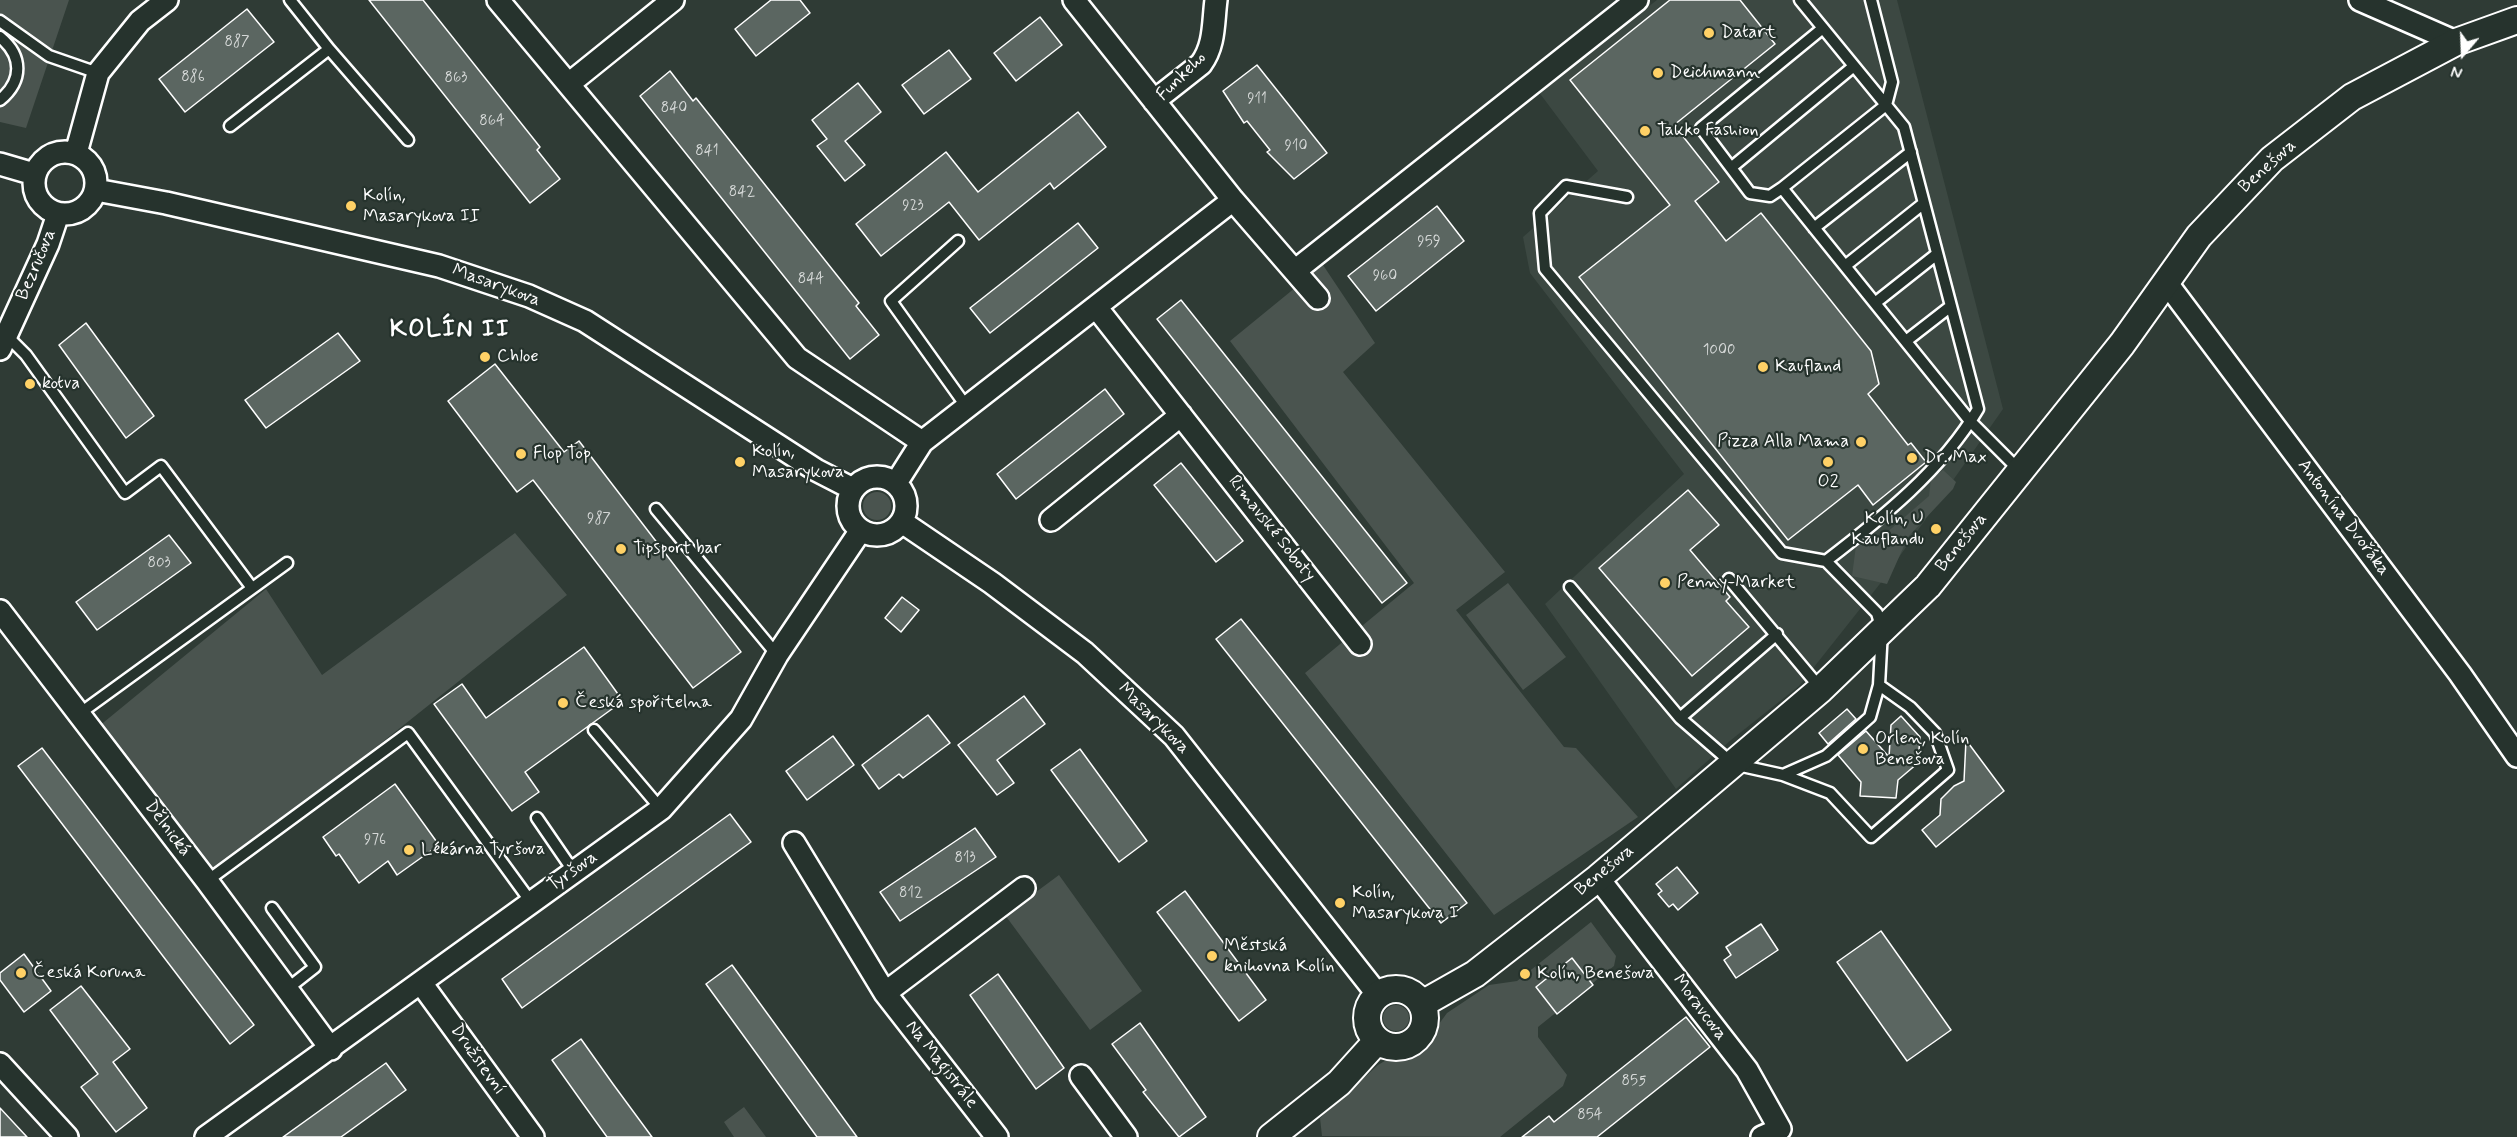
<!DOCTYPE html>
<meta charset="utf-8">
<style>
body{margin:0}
#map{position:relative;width:2517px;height:1137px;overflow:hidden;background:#2f3b35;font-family:Mynerve,sans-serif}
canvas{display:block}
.north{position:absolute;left:2433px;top:24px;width:60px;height:60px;-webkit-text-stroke:4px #26332d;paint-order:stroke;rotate:199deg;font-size:16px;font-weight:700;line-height:24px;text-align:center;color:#fff}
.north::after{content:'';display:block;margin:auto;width:21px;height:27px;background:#fff;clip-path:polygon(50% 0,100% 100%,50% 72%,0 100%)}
</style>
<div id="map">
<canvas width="2517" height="1137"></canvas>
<div class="north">N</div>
</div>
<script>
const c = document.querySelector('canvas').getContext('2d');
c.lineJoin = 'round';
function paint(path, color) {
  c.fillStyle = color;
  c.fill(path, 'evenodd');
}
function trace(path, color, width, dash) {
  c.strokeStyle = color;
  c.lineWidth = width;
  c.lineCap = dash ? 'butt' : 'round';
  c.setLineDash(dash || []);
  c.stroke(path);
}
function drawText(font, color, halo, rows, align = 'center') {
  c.font = font + ' Mynerve,sans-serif';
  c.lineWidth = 4.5;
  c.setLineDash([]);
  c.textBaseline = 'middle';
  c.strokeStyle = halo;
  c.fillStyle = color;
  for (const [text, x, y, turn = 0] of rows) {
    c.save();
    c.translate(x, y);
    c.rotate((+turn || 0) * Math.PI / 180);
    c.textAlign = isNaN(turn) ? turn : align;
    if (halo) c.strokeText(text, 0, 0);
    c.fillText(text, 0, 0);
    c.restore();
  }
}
paint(new Path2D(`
 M1657 0H1897L2003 409 1883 580 1799 686 1731 740 1676 789 1545 604 1684 474 1530 273 1523 237 1598 171 1538 91Z`), '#3c4842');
paint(new Path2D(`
 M0 0H69L26 128 0 122Z
 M1323 265 1375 343 1343 372 1505 572 1456 610 1564 747 1576 748 1638 817 1494 915 1305 673 1414 583 1230 341Z
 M1943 470 1956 482 1953 489 1908 537 1887 584 1852 576 1857 538 1870 547 1929 496 1931 479Z
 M863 506a14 14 0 1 1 28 0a14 14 0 1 1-28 0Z
 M515 533 567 595 213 877 98 727 266 589 322 675Z
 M1508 583 1566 657 1523 690 1466 615Z
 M1059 875 1142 991 1090 1030 1005 915Z
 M1591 922 1616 956 1614 966 1538 1027V1037L1567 1075 1563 1086 1500 1137 1322 1136 1320 1118 1378 1065 1388 1059 1406 1058 1419 1051 1447 1013 1489 985 1517 981Z
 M1383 1018a13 13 0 1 1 26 0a13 13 0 1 1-26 0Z
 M744 1107 766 1137H734L724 1122Z`), '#4a544f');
const building = new Path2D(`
 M369 0H423L540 147 537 150 560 179 530 203Z
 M771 0H800L810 13 756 56 735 29Z
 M1670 0H1740L1775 44 1674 125 1719 182 1695 201 1726 241 1761 213 1871 351 1879 384 1868 394 1908 445 1911 443 1926 462 1873 505 1858 485 1788 540 1579 277 1670 205 1570 80Z
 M247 9 274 42 185 112 159 79Z
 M1040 17 1062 45 1016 81 994 53Z
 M949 50 971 79 924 114 902 85Z
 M1257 65 1327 153 1294 179 1267 152 1270 150 1247 121 1244 123 1223 91Z
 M670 71 693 101 696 98 859 303 856 306 879 335 850 359 640 96Z
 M858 83 881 112 845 141 865 165 845 181 817 146 827 139 812 120Z
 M1078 112 1106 147 1054 189 1050 183 979 240 949 202 881 256 856 224 946 152 978 192Z
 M1437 206 1464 241 1376 311 1348 276Z
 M1078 223 1098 248 990 333 970 308Z
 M1181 300 1407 583 1382 603 1157 319Z
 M86 323 154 416 126 438 59 345Z
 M338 333 360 361 266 428 245 400Z
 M495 364 564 452 579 441 741 652 693 688 533 480 517 492 448 401Z
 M1105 389 1124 414 1016 499 997 474Z
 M1181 463 1243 541 1216 562 1154 485Z
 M1688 490 1719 525 1690 550 1730 597 1726 601 1749 627 1692 676 1599 568Z
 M169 535 191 563 97 630 76 602Z
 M902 597 919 610 901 632 885 618Z
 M1241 619 1467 903 1441 923 1216 639Z
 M584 647 623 701 525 772 539 792 512 811 434 704 462 684 486 718Z
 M1024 696 1045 724 997 760 1014 783 997 795 958 745Z
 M1847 709 1856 719 1828 744 1819 733Z
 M928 715 950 743 903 778 899 774 879 789 862 765Z
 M1901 716 1920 737 1918 763 1898 780 1896 798 1860 796 1861 782 1838 755 1866 731 1889 757 1891 725Z
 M833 736 854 765 807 800 786 771Z
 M1966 740 2004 791 1936 847 1922 830 1940 815 1941 799 1954 786 1964 781Z
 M42 748 254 1025 230 1044 18 766Z
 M1080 749 1147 841 1119 862 1051 770Z
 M395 784 439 845 397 875 388 861 359 883 339 854 336 856 323 837Z
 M730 814 751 842 522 1008 502 979Z
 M975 828 996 857 900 921 880 892Z
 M1677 867 1698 893 1678 910 1673 904 1669 907 1658 894 1662 891 1656 884Z
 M1185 891 1266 1000 1239 1021 1157 912Z
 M1761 924 1778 950 1736 978 1724 960 1731 955 1726 947Z
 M1881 931 1951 1030 1907 1061 1837 962Z
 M24 954 51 991 24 1012 0 980V973Z
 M1572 958 1593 985 1557 1014 1536 987Z
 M732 965 857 1137H817L706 984Z
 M998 974 1064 1068 1036 1089 970 995Z
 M81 986 130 1049 113 1062 147 1108 116 1132 81 1087 98 1074 50 1010Z
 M1686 1017 1710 1047 1597 1137H1522L1549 1116 1554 1122Z
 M1140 1023 1206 1117 1179 1137 1143 1092 1146 1090 1112 1044Z
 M581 1039 613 1084 652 1137H607L584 1105 552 1060Z
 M386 1063 406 1090 341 1137H283Z
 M0 1108 27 1137H0Z`);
paint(building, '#5b6661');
trace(building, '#fff', 1.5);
const service = new Path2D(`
 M290 0 329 49
 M0 21 49 56 98 73
 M1823 28 1701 128 1750 193 1770 196 1782 188 1970 421 2020 471
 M0 37C23 56 23 81 0 100
 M230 126 329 49 408 140
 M1732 167 1854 66
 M1782 188 1886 105 1800 0
 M1627 197 1566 186 1540 213 1545 269 1782 553 1826 561
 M1814 228 1911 152
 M958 241 891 301 966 406
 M1845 266 1924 203
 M1875 303 1937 254
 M7 336 26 355 125 493 161 466 252 588
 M1906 341 1951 306
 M656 509 777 655
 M1729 579 1821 689
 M1570 587 1680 718 1777 634
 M79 714 287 563
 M1680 718 1733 764 1783 775 1830 793 1871 837 1948 770 1935 733 1910 707 1879 685 1882 630 1877 613 1826 561C1882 518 1942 470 1978 409L1904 127 1886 105 1892 82 1871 0
 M594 730 661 809
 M1783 775 1826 756 1870 717 1879 685
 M537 818 574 872
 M207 881 408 733 531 902
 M272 908 315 967 287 989`);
const minor = new Path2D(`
 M498 0 797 358 922 442
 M1074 0 1233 200 1318 298
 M2360 0 2456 42
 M570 83 673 0
 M1154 101 1201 64C1215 45 1213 23 1216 0
 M34 183a31 31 0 1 1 62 0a31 31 0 1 1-62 0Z
 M76 153 98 73 140 21 167 0
 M0 164 34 174
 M96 190 166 203 439 266 529 296 585 321 816 470 853 489
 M1296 270 1637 0
 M2166 282 2460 674 2517 756
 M1096 307 1360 644
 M0 349 48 244 58 214
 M848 506a29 29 0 1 1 58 0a29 29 0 1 1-58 0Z
 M896 483 922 442 1233 200
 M1051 520 1181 415
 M902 522 992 583 1085 653 1174 736 1378 995
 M0 611 207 881 331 1049
 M794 843 885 993 997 1137
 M1598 878 1747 1070 1780 1129 1762 1137
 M421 983 533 1137
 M885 993 1024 888
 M0 1064 67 1137
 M1081 1076 1126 1137
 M206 1137 661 809 741 719 777 655 861 530`);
const tertiary = new Path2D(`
 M1367 1018a29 29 0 1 1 58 0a29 29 0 1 1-58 0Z
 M1422 1004 1475 974 1598 878 1821 689 1928 586 2122 344 2199 236 2272 159 2352 97 2456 42 2517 20
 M1271 1137 1339 1083 1377 1041`);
trace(service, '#fff', 15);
trace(minor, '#fff', 26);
trace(tertiary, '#fff', 30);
trace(service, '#26332d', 10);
trace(minor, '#26332d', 21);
trace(tertiary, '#26332d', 26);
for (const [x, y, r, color] of [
 [1709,33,6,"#ffd166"],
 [1658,73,6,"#ffd166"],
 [1645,131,6,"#ffd166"],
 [351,206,6,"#ffd166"],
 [485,357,6,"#ffd166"],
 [1763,367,6,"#ffd166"],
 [30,384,6,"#ffd166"],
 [1861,442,6,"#ffd166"],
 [521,454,6,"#ffd166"],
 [1912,458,6,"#ffd166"],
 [740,462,6,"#ffd166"],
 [1828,462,6,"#ffd166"],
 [1936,529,6,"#ffd166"],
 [621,549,6,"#ffd166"],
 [1665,583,6,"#ffd166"],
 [563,703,6,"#ffd166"],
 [1863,749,6,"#ffd166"],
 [409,850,6,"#ffd166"],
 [1340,903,6,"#ffd166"],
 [1212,956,6,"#ffd166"],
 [21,973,6,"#ffd166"],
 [1525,974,6,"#ffd166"]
]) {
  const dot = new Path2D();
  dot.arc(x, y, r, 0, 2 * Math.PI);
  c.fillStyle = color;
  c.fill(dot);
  trace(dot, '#26332d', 2);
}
drawText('15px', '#d6d9d8', null, [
 ["887",237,43],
 ["886",193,78],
 ["863",456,79],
 ["911",1257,100],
 ["840",674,109],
 ["864",492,122],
 ["910",1296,147],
 ["841",707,152],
 ["842",742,193],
 ["923",913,207],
 ["959",1429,243],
 ["960",1385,277],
 ["844",811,280],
 ["1000",1719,351],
 ["987",599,520],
 ["803",159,564],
 ["976",375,841],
 ["813",965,859],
 ["812",911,894],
 ["855",1634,1082],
 ["854",1590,1116]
]);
drawText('18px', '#fff', '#26332d', [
 ["Datart",1721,33],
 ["Deichmann",1670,73],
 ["Takko Fashion",1657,131],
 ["Kolín,",363,196],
 ["Masarykova II",363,217],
 ["Chloe",497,357],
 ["Kaufland",1775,367],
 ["kotva",42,384],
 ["Pizza Alla Mama",1849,442,"right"],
 ["Kolín,",752,452],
 ["Masarykova",752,473],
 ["Flop Top",533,454],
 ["Dr. Max",1924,458],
 ["O2",1828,482,"center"],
 ["Kolín, U",1924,519,"right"],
 ["Kauflandu",1924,540,"right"],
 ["Tipsport bar",633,549],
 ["Penny-Market",1677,583],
 ["Česká spořitelna",575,703],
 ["Orlen, Kolín",1875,739],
 ["Benešova",1875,760],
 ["Lékárna Tyršova",421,850],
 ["Kolín,",1352,893],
 ["Masarykova I",1352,914],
 ["Městská",1224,946],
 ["knihovna Kolín",1224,967],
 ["Česká Koruna",33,973],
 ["Kolín, Benešova",1537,974]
], 'left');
drawText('18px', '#fff', '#26332d', [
 ["Funkeho",1182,77,-45],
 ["Benešova",2268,167,-42],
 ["Bezručova",37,265,-67],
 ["Masarykova",496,286,20],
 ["Antonína Dvořáka",2343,518,53],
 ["Rimavské Soboty",1271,529,52],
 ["Benešova",1962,543,-51],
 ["Masarykova",1153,719,45],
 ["Dělnická",167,829,53],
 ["Benešova",1605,871,-39],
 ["Tyršova",573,872,-35],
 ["Moravcova",1699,1008,53],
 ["Družstevní",477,1060,55],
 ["Na Magistrále",941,1065,52]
]);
c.letterSpacing = '1.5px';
drawText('bold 24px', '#fff', '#26332d', [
 ["KOLÍN II",450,331]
]);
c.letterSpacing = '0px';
</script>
